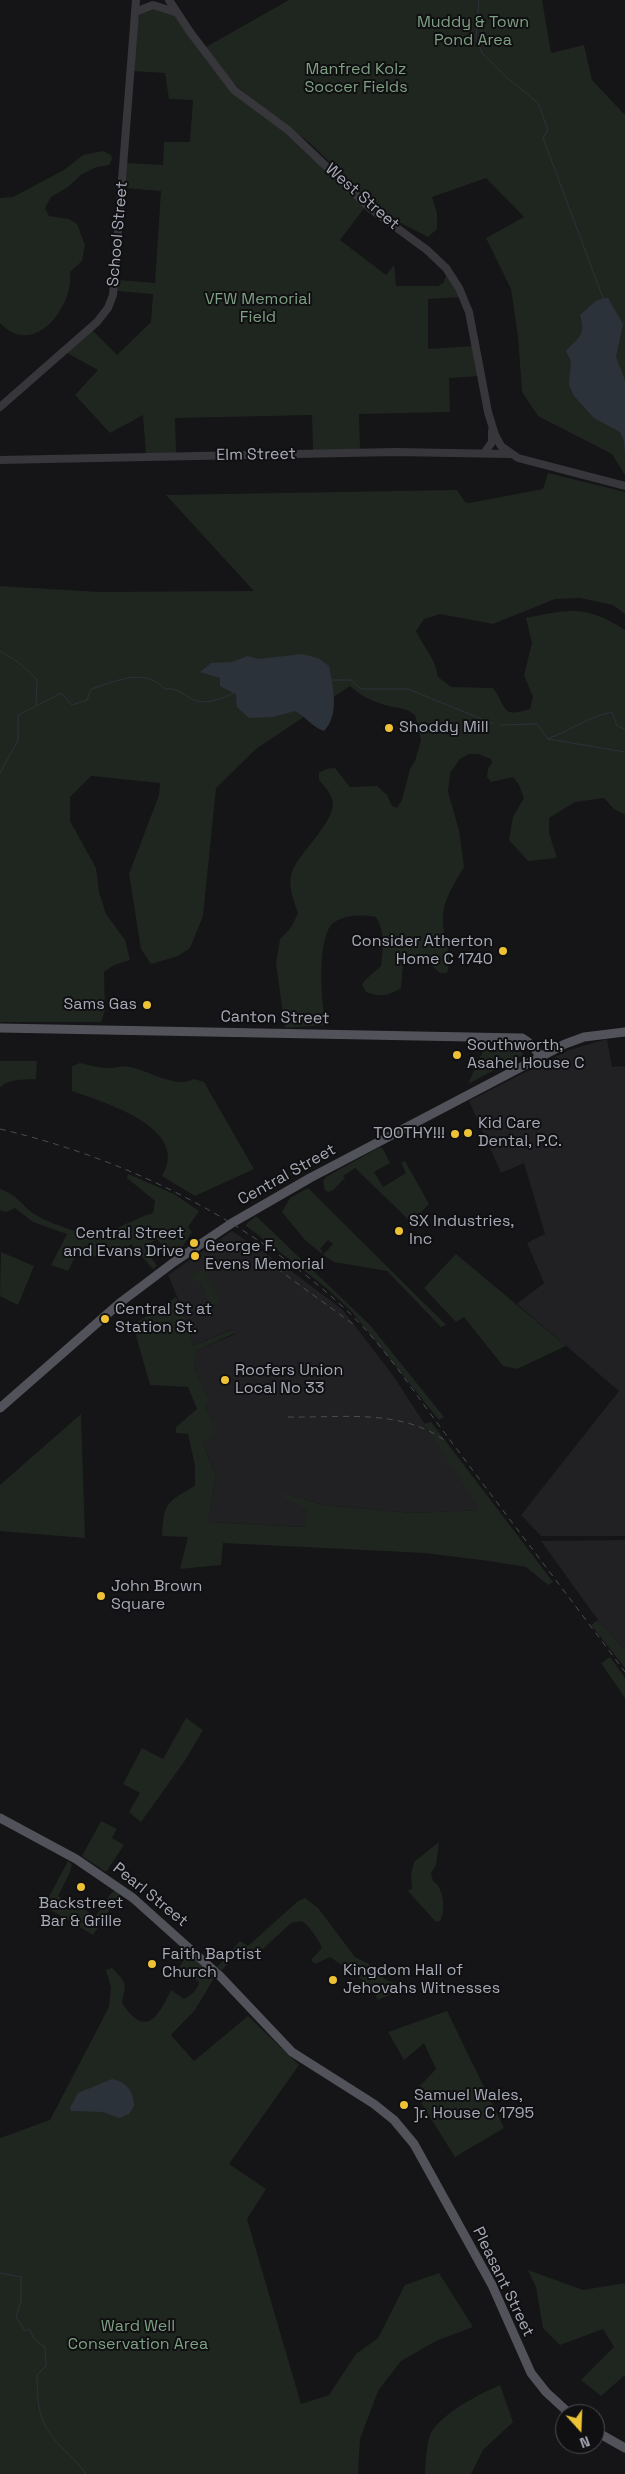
<!DOCTYPE html>
<style>
body{margin:0}
#map{position:relative;width:625px;height:2474px;overflow:hidden;background:#151416;font-family:"Space Grotesk",sans-serif}
canvas{display:block}
.north{position:absolute;left:555px;top:2404px;width:50px;height:50px;box-sizing:border-box;background:#100f11;border:1px solid #4c4d53;border-radius:50%;rotate:160deg;font-size:14px;font-weight:700;line-height:20px;text-align:center;color:#a6aab6}
.north::after{content:'';display:block;margin:auto;width:18px;height:22px;background:#eec235;clip-path:polygon(50% 0,100% 100%,50% 72%,0 100%)}
</style>
<div id="map">
<canvas width="625" height="2474"></canvas>
<div class="north">N</div>
</div>
<script>
const c = document.querySelector('canvas').getContext('2d');
c.lineJoin = 'round';
function paint(path, color) {
  c.fillStyle = color;
  c.fill(path, 'evenodd');
}
function trace(path, color, width, dash) {
  c.strokeStyle = color;
  c.lineWidth = width;
  c.lineCap = dash ? 'butt' : 'round';
  c.setLineDash(dash || []);
  c.stroke(path);
}
function drawText(font, color, halo, rows, align = 'center') {
  c.font = font + ' "Space Grotesk",sans-serif';
  c.lineWidth = 4;
  c.setLineDash([]);
  c.textBaseline = 'middle';
  c.strokeStyle = halo;
  c.fillStyle = color;
  for (const [text, x, y, turn = 0] of rows) {
    c.save();
    c.translate(x, y);
    c.rotate((+turn || 0) * Math.PI / 180);
    c.textAlign = isNaN(turn) ? turn : align;
    if (halo) c.strokeText(text, 0, 0);
    c.fillText(text, 0, 0);
    c.restore();
  }
}
paint(new Path2D(`
 M607 1039 612 1067 625 1066V1536H541L521 1515 619 1391 517 1304 544 1283 527 1243 545 1234 524 1163 501 1173 469 1101 569 1050Z
 M232 1231 294 1273 342 1309 392 1374 481 1510 412 1513 323 1505 287 1494 308 1509 305 1527 208 1522 216 1477 203 1443 212 1420 205 1405 210 1402 194 1367 196 1351 235 1334 232 1329 193 1346 187 1320 168 1275Z
 M625 1540V1650L598 1620 541 1541Z`), '#212023');
paint(new Path2D(`
 M289 0H542L551 53 584 45 592 80 625 115V475L612 454 538 416 522 392 518 336 511 289 486 238 524 217 486 178 432 197 437 213V229L428 237 383 214 310 143 234 84 206 47Z
 M153 7 173 13 209 64 296 141 365 207 340 240 386 275 394 265 396 286H438L443 283 447 274 461 297 428 299V349L475 346 479 376 449 378 450 412 359 414 360 450H313L312 415 175 418 176 453 146 454 143 415 110 433 75 395 98 370 67 353 92 330 117 355 151 322 153 294 117 291 119 280 155 283 161 191 125 188 126 163 163 165 164 142H190L193 100 169 99 165 73 132 71 139 14Z
 M103 151 111 155 112 159 109 165 97 167 82 174 68 187 51 197 45 208 49 216 69 219 77 224 85 245 82 261 70 272C74 308 33 359 0 323V198L13 197 64 170 83 155Z
 M548 473 625 492V614L613 605 580 598 555 599 493 624 440 614 424 619 416 631C424 648 435 657 438 677L451 687 493 688C508 709 501 718 530 709L533 697 524 675 532 643 526 618C570 609 586 605 625 630V815L614 809 604 798 575 802 549 818V833L557 858 528 861 509 840 513 817 524 798 519 785 513 777 491 782 487 777 488 768 492 763 491 759 478 754H469L460 759 450 773 448 792 459 830 464 867C455 883 443 899 443 918 442 936 454 956 447 973H440L421 956 412 958 403 966 401 988C387 997 380 997 366 992L362 985 365 980 381 966C383 949 385 932 376 917 363 914 337 914 329 928 317 952 322 1000 325 1025L285 1028 276 963 280 939 290 929 298 914C294 900 287 886 292 872 298 853 339 819 332 799 330 791 324 786 319 780V773L326 769 335 768 350 787 377 786 387 795 392 806 397 808 402 800 410 769 415 761 421 740 415 715C404 707 401 709 389 706 376 703 360 696 350 686L256 749 216 788 203 916 190 948 178 956 151 964 141 949 129 874 159 795 160 783 91 776 70 797V821L96 868 99 892 106 914 125 940 130 960 114 965 104 972 105 1010 101 1022H0V586L99 592 254 591 166 495 457 490 465 502 469 503 543 489Z
 M486 1044 519 1045 523 1055 468 1084Z
 M0 1061H37L36 1079C24 1080 8 1078 0 1088Z
 M80 1063C90 1065 101 1069 111 1068 118 1068 123 1065 130 1067 151 1071 175 1089 194 1079L204 1082 254 1169 195 1196 162 1176C192 1128 103 1102 72 1091V1066Z
 M380 1147 383 1149 390 1163 374 1172 383 1187 406 1173 401 1163 405 1161 429 1204 411 1222 355 1168 343 1176 345 1178 333 1190 328 1192 325 1190 323 1181 326 1177Z
 M128 1174 174 1194 199 1211 188 1227 192 1232 183 1246 170 1256 157 1239 144 1247 157 1266 153 1269 131 1244 116 1258 99 1253 94 1257 79 1249 68 1271 51 1265 67 1234 33 1222 15 1208 6 1212 0 1210V1189C18 1195 20 1204 34 1214 45 1221 83 1236 96 1235 107 1235 137 1217 153 1213L155 1201 127 1178Z
 M308 1188 446 1325 441 1327 387 1271 334 1262 323 1255 333 1244 328 1240 320 1249 323 1252 321 1253 305 1240 282 1212 290 1198Z
 M256 1216 370 1325 444 1417 439 1420 352 1312 329 1290 245 1225Z
 M1 1252 34 1266 18 1305 0 1296Z
 M456 1254 566 1346 517 1369 503 1366 464 1317 456 1322 424 1288Z
 M204 1269 220 1301 211 1306 199 1280 194 1282 191 1276Z
 M176 1297 187 1320 193 1346 233 1329 235 1333 196 1351 194 1367 210 1402 205 1405 212 1420 214 1435 203 1443 216 1477 208 1522 304 1527 307 1509 278 1495 287 1494 323 1505 412 1513 480 1510 424 1424 431 1422 553 1582 548 1585 526 1567 489 1561 425 1553 223 1543 221 1565 180 1569 188 1537 162 1536C164 1503 166 1502 195 1486V1466L188 1434 176 1433V1427L197 1409 188 1387 150 1385 133 1325Z
 M81 1414 85 1538 0 1531V1485Z
 M598 1620 625 1650V1668L591 1625Z
 M610 1657 625 1678V1698L601 1663Z
 M186 1718 203 1730 186 1759 141 1822 129 1812 140 1793 123 1784 142 1748 163 1759Z
 M101 1821 117 1829 112 1838 124 1845 106 1872 82 1856Z
 M439 1842 436 1865 431 1873 433 1881C444 1887 446 1911 440 1921L436 1922 408 1891 412 1888 411 1874 414 1862Z
 M68 1861 72 1864 70 1872 58 1896 96 1916 111 1893 115 1891 120 1894 93 1935 44 1906Z
 M305 1898 318 1908 355 1957 369 1964 386 1980 399 1984 403 1989 378 2000C367 1978 349 1971 330 1957L315 1964 311 1960 322 1948C320 1942 309 1925 303 1922 300 1920 295 1922 291 1923L251 1960 243 1952H238L222 1970 217 1967 227 1957 229 1950H232L240 1941 248 1946 297 1902Z
 M187 1954 193 1956 214 1978 195 2010 171 2035 194 2061 248 2016 299 2065 229 2164 266 2189 247 2219 301 2404 329 2395 356 2354 378 2338 405 2285 439 2273 473 2327 436 2341 401 2361 378 2391 360 2439 358 2474H0V2138L50 2120 109 2007 111 1987 106 1970 112 1968C128 1984 126 1983 122 2003 146 2039 158 2017 171 1990L184 1999C191 1995 198 1990 199 1982L179 1968Z
 M447 2011 504 2128 455 2157 421 2103 428 2096 420 2086 436 2069 424 2043 404 2060 388 2032Z
 M528 2270 583 2290 625 2283V2375L601 2396 581 2380 614 2347 603 2329 560 2345 543 2328 536 2287Z
 M500 2385 513 2422 483 2450 471 2474H425C426 2461 426 2438 434 2428 450 2409 478 2395 500 2385Z`), '#1f2620');
paint(new Path2D(`
 M604 298H608L623 324 616 357 625 380V456L624 441 620 432 594 418 574 396 569 385 571 361 566 351C579 337 586 335 580 315L596 301Z
 M302 654 318 658 329 666C333 686 340 715 324 731 312 727 306 717 295 711L273 717 249 718 237 707 236 694 220 686V678L200 672 211 663 232 662 248 656 258 659Z
 M112 2079C127 2082 134 2092 134 2106L129 2114 119 2118 103 2112 71 2111 70 2108 78 2093Z`), '#2b323a');
trace(new Path2D(`
 M479 0 476 39 482 53 505 76 538 103 548 130 543 138 603 298
 M0 651 18 662 37 679 36 706 61 693 72 705 87 700 91 689C118 681 143 667 165 689 181 687 185 698 197 701 209 704 225 698 235 692
 M332 680H351L361 689H408L494 724
 M501 725 537 724 548 739 625 752
 M548 739C570 730 589 717 612 712L617 726 625 729
 M0 773 18 740V715L35 707
 M0 2273 21 2277V2301L16 2317 25 2331 29 2329 35 2340 45 2347 46 2366 37 2375C38 2407 37 2422 62 2448 70 2456 80 2464 86 2474`), '#2b323a', 1);
trace(new Path2D(`
 M169 0 190 32 234 90 288 130 371 209 427 250 446 268 459 288 469 312 488 412 495 435 501 446 518 458 625 486
 M135 12 153 5 175 12
 M0 407 97 322 108 308 113 295 136 0
 M485 452 492 442V431
 M0 460 395 452 509 454`), '#36363b', 8);
trace(new Path2D(`
 M0 1028 522 1038 528 1042 541 1056
 M0 1408 121 1302 174 1262 232 1223 310 1178 565 1044 584 1037 625 1032
 M0 1818 76 1859 133 1898 220 1976 292 2052 374 2104 394 2120 414 2144 492 2285 531 2373 546 2392 570 2414
 M595 2431 625 2448`), '#52535a', 9);
trace(new Path2D(`
 M0 1129C127 1159 245 1218 342 1306 383 1343 414 1393 447 1436 506 1515 566 1593 625 1672
 M268 1262 353 1324
 M288 1417C341 1418 402 1408 447 1442`), '#4b4c52', 1, [6, 5]);
for (const [x, y, r, color] of [
 [389,728,5,"#eec235"],
 [503,951,5,"#eec235"],
 [147,1005,5,"#eec235"],
 [457,1055,5,"#eec235"],
 [468,1133,5,"#eec235"],
 [455,1134,5,"#eec235"],
 [399,1231,5,"#eec235"],
 [194,1243,5,"#eec235"],
 [195,1256,5,"#eec235"],
 [105,1319,5,"#eec235"],
 [225,1380,5,"#eec235"],
 [101,1596,5,"#eec235"],
 [81,1887,5,"#eec235"],
 [152,1964,5,"#eec235"],
 [333,1980,5,"#eec235"],
 [404,2105,5,"#eec235"]
]) {
  const dot = new Path2D();
  dot.arc(x, y, r, 0, 2 * Math.PI);
  c.fillStyle = color;
  c.fill(dot);
  trace(dot, '#100f11', 2);
}
drawText('16px', '#7ea184', '#100f11', [
 ["Muddy & Town",473,23],
 ["Pond Area",473,41],
 ["Manfred Kolz",356,70],
 ["Soccer Fields",356,88],
 ["VFW Memorial",258,300],
 ["Field",258,318],
 ["Ward Well",138,2327],
 ["Conservation Area",138,2345]
]);
drawText('16px', '#a6aab6', '#100f11', [
 ["West Street",362,197,41],
 ["School Street",118,234,-85],
 ["Elm Street",256,455,-1],
 ["Canton Street",275,1018,1],
 ["Central Street",287,1175,-29],
 ["Pearl Street",150,1895,39],
 ["Pleasant Street",503,2282,64]
]);
drawText('16px', '#a6aab6', '#100f11', [
 ["Shoddy Mill",399,728],
 ["Consider Atherton",493,942,"right"],
 ["Home C 1740",493,960,"right"],
 ["Sams Gas",137,1005,"right"],
 ["Southworth,",467,1046],
 ["Asahel House C",467,1064],
 ["Kid Care",478,1124],
 ["Dental, P.C.",478,1142],
 ["TOOTHY!!!",445,1134,"right"],
 ["SX Industries,",409,1222],
 ["Inc",409,1240],
 ["Central Street",184,1234,"right"],
 ["and Evans Drive",184,1252,"right"],
 ["George F.",205,1247],
 ["Evens Memorial",205,1265],
 ["Central St at",115,1310],
 ["Station St.",115,1328],
 ["Roofers Union",235,1371],
 ["Local No 33",235,1389],
 ["John Brown",111,1587],
 ["Square",111,1605],
 ["Backstreet",81,1904,"center"],
 ["Bar & Grille",81,1922,"center"],
 ["Faith Baptist",162,1955],
 ["Church",162,1973],
 ["Kingdom Hall of",343,1971],
 ["Jehovahs Witnesses",343,1989],
 ["Samuel Wales,",414,2096],
 ["]r. House C 1795",414,2114]
], 'left');
</script>
